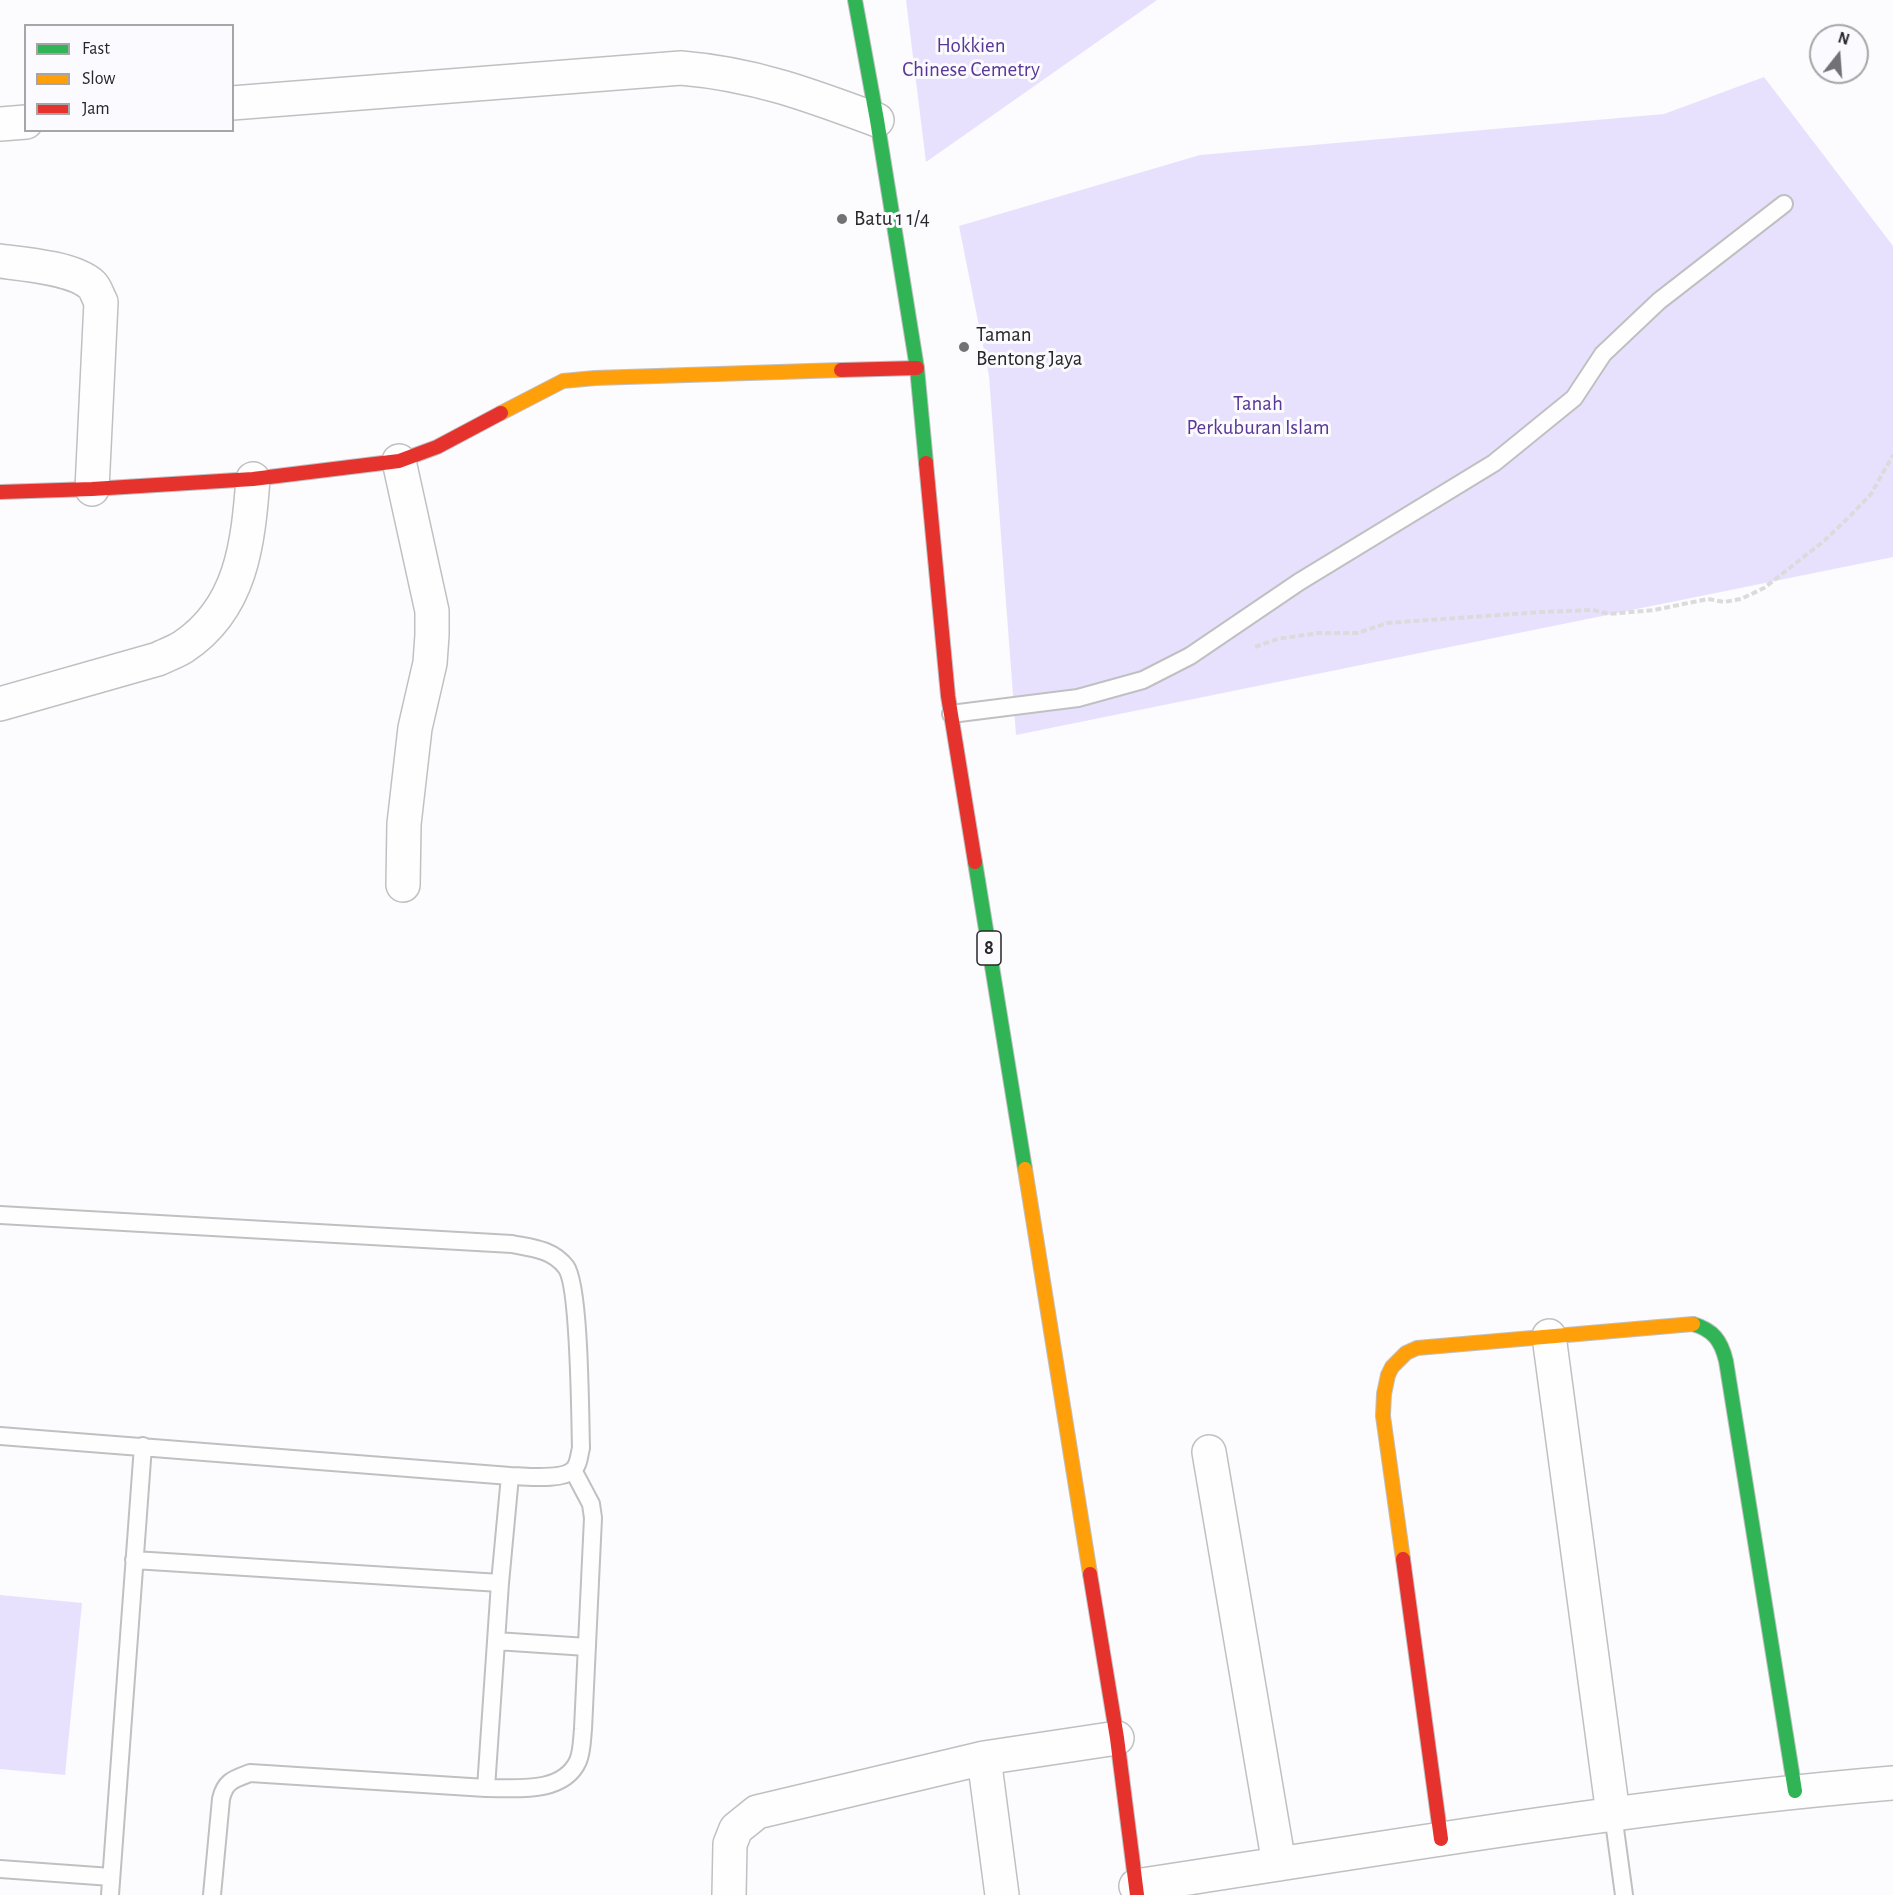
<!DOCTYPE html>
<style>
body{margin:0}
#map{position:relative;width:1893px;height:1895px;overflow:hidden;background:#fcfbfd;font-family:"Alegreya Sans",sans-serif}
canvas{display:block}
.legend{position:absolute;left:24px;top:24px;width:210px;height:108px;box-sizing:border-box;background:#fbfafe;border:2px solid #a6a6a9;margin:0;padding:8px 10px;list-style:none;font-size:18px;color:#272729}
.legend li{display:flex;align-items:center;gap:12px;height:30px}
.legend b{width:30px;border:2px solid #a6a6a9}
.north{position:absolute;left:1809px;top:24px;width:60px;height:60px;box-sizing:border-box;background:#fbfafe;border:2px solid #a6a6a9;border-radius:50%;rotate:17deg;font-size:16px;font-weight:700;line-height:24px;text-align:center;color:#272729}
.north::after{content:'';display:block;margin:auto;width:21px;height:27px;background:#727173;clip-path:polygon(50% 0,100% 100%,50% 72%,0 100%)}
</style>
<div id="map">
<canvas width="1893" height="1895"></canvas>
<ul class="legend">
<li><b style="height:8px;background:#30b455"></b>Fast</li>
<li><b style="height:8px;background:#ff9f0a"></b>Slow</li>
<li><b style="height:8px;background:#e5322d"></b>Jam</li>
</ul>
<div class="north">N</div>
</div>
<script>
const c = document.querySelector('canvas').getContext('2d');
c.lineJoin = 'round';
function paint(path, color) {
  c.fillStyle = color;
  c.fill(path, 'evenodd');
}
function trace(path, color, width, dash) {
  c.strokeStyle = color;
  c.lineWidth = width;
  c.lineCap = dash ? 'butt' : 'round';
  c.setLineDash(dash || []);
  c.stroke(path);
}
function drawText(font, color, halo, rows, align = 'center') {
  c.font = font + ' "Alegreya Sans",sans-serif';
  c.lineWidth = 6;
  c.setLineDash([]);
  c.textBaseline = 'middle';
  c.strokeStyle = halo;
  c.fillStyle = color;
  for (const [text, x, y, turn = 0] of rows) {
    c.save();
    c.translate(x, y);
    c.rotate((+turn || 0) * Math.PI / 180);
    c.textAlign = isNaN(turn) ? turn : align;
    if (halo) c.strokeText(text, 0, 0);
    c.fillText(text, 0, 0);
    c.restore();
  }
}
paint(new Path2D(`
 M906 0H1157L926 162Z
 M1764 77 1893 246V557L1016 735 989 376 959 226 1200 155 1664 114Z
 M0 1595 82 1603 65 1775 0 1769Z`), '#e8e1fe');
const lane = new Path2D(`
 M951 714 1078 698 1143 680 1190 656 1299 582 1494 463 1574 398 1603 354 1659 301 1784 204
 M0 1215 512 1244C532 1248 552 1249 566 1267 580 1286 580 1417 581 1448 579 1455 579 1465 573 1470 561 1481 525 1476 510 1476L0 1436
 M134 1560 500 1583 510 1476
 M496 1641 587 1647
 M486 1788C516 1788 563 1794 578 1761 582 1752 582 1739 583 1729L593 1518 591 1504 573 1470
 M1613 1814 1624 1895
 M0 1869 111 1877
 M110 1895 143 1446
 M212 1895 221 1799C225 1781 234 1779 250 1773L486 1788 500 1583`);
const street = new Path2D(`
 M232 103 681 68C754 74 810 95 877 120
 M0 124 26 122
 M0 261C24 264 74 268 92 285 96 289 98 297 101 302L92 489
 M399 461 432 611V635L430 663 415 728 404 824 403 885
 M0 704 158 659C166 655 175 652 183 647 242 608 248 543 253 479
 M1549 1336 1613 1814
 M1209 1452 1279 1864
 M984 1758 1002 1895
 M1136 1886C1388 1848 1639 1804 1893 1783
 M729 1895 730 1844 736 1829 757 1812 984 1758 1117 1738`);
const fast = new Path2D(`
 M855 0 877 120 917 368 926 463
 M975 862 1025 1169
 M1693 1324C1713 1330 1721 1340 1726 1361L1795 1791`);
const slow = new Path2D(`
 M501 413 563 381 595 378 841 370
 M1025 1169 1090 1574
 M1403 1559 1383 1416 1384 1394 1388 1375 1392 1367 1406 1353 1417 1348 1693 1324`);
const jam = new Path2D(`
 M841 370 917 368
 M926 463 948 696 975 862
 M0 492 92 489 253 479 399 461 437 447 501 413
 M1403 1559 1441 1839
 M1090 1574 1117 1738 1137 1895`);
trace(lane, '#c0c0c2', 20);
trace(street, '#c0c0c2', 36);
trace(fast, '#c0c0c2', 16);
trace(slow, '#c0c0c2', 16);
trace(jam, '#c0c0c2', 16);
trace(new Path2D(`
 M1255 647 1277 639 1319 633H1358L1387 623 1542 612 1593 610 1609 614 1654 610 1708 599 1724 602 1741 599 1764 588 1824 541 1852 514 1871 494 1893 455`), '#dbdbdc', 4, [6, 3]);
trace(lane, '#fffeff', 16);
trace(street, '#fffeff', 33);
trace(fast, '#30b455', 14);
trace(slow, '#ff9f0a', 14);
trace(jam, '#e5322d', 14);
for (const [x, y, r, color] of [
 [842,219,6,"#727173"],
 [964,347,6,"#727173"]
]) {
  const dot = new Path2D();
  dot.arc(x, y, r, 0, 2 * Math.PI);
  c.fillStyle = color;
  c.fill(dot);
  trace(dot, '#fbfafe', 2);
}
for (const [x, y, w] of [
 [989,948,24]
]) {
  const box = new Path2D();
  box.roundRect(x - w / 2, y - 17, w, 34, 4.5);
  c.fillStyle = '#fbfafe';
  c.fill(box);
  trace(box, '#272729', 1.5);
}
drawText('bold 20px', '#272729', null, [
 ["8",989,948]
]);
drawText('21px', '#593895', '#fbfafe', [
 ["Hokkien",971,46],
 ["Chinese Cemetry",971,70],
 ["Tanah",1258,404],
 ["Perkuburan Islam",1258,428]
]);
drawText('21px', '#272729', '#fbfafe', [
 ["Batu 1 1/4",854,219],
 ["Taman",976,335],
 ["Bentong Jaya",976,359]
], 'left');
</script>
